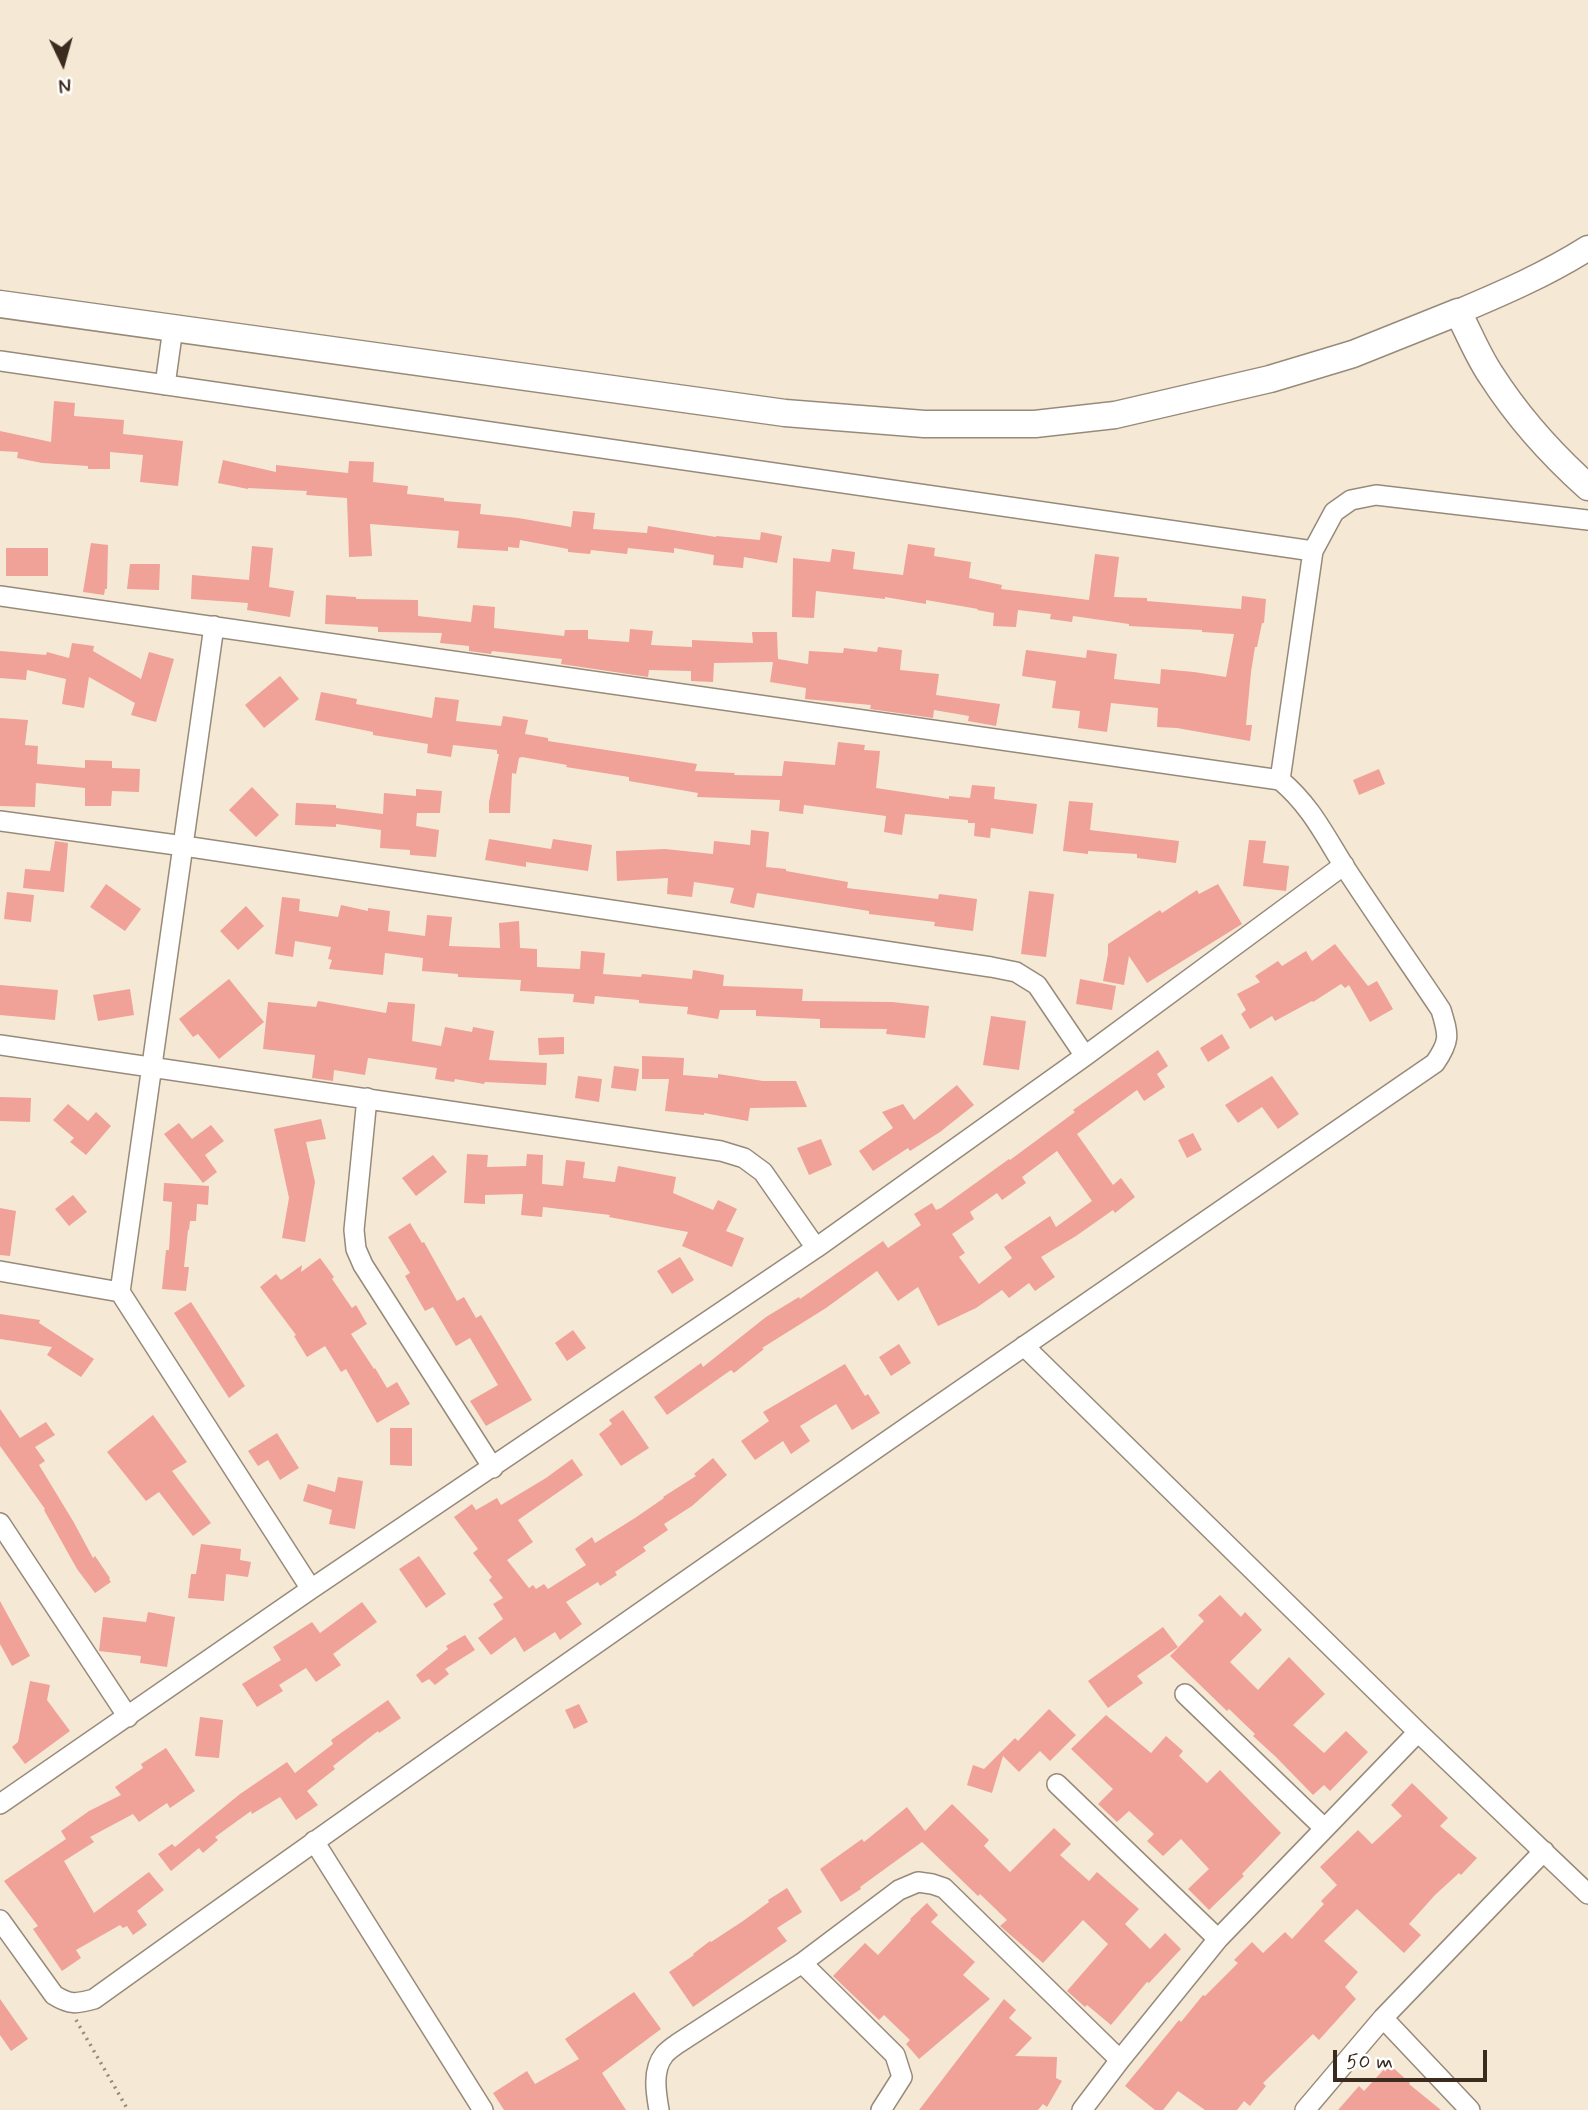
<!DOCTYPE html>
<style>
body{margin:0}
#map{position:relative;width:1588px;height:2110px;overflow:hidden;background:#f5e9d5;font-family:Mynerve,sans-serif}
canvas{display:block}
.north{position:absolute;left:28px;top:28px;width:70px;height:70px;-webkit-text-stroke:5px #fff;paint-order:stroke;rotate:175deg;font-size:19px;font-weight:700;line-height:28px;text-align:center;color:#3b2a1e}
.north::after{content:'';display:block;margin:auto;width:24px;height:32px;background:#3b2a1e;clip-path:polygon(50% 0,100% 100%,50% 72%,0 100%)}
.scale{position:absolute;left:1333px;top:2050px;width:154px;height:32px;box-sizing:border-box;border:4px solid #3b2a1e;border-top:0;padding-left:9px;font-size:21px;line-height:24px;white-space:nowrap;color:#3b2a1e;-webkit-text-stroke:5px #fff;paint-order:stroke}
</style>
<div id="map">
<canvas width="1588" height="2110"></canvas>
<div class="north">N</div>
<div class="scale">50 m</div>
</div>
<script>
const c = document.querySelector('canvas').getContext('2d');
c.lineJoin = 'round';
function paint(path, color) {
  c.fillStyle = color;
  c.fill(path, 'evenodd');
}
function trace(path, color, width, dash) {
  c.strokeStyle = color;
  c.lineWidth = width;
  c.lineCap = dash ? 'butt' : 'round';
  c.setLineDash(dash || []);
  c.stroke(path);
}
paint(new Path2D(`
 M54 401 75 403 74 416 124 420 123 434 183 441 178 486 140 482 143 455 110 452V469H88V466L42 463 17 458 18 452 0 451V431L51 442Z
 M223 460 276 472V465L348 473 349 461 374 462 373 482 408 486 407 494 444 498V501L481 504 480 514 518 518 571 527 573 511 595 513 593 529 647 533 648 526 716 537V536L760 540 761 532 782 536 777 563 744 557 743 568 713 565 714 555 674 548V553L628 548 627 554 591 550 590 554 568 552V549L520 540 519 548 508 547V551L457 548 459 531 370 524 372 556 349 557 347 498 306 495 307 491 248 488V489L218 483Z
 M91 543 108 545 107 589H105L104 595 83 592Z
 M908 544 935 548 934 556 971 562 969 578 1002 585 1001 589 1089 600 1095 554 1119 557 1114 597 1147 598V601L1241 609 1242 596 1266 599 1264 623H1262L1257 647H1255L1251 672 1246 725H1252L1250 741 1177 728 1157 727 1158 708 1111 703 1107 732 1078 728 1080 711 1052 708 1056 681 1022 676 1026 650 1086 658 1087 650 1117 654 1114 679 1160 684 1161 669 1194 672 1226 677 1234 634 1202 632V630L1129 626V624L1073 616 1072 622 1050 619 1051 614 1018 610 1016 627 993 626 994 613 977 610 978 609 926 600V604L885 597V599L816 591 814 618 792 617 793 558 830 562 832 549 855 552 853 569 903 575Z
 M252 546 273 548 269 587 294 591 290 617 247 610 248 603 191 599 192 575 249 580Z
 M6 548H48V576H6Z
 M130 564H160L159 590 127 589Z
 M326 595 356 597V599L418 600V616L471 622 473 605 495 607 494 628 564 636 565 630H588V639L629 642 630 629 653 631 651 645 692 647V640L753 643 752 632H777L778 659 808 664 809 651 843 653 844 648 877 652 878 647 902 650 900 670 939 674 936 695 1000 704 996 726 968 721 969 716 934 710 933 718 870 709 871 705 805 699 806 688 770 682 773 662 714 663 713 682 691 681V671L649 670 648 677 561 664 562 659 492 651 491 654 469 651V646L440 643 442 633 378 632V627L325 624Z
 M72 643 94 646 93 651 141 679 149 652 174 659 156 722 131 715 135 703 89 677 84 708 62 704 66 679 27 670 26 680 0 678V651L46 655 47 652 69 658Z
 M280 676 299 699 264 728 245 705Z
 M321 692 357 699 356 704 432 718 435 697 459 700 456 721 501 726 503 716 528 720 525 734 548 738V741L697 764 695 771 735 773 734 775 782 776 784 761 835 765 838 742 865 745 864 750 880 751 876 788 949 799V796L970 798 972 785 995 787 994 799 1037 804 1033 834 991 828 990 838 974 836 975 823H968V820L905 814 902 835 884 832 886 816 804 805 803 814 779 811 780 800 697 797 698 793 629 781V777L566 767 567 765 522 757 519 758 516 774 512 773 510 813H489V802L499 754H497V750L453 745 451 757 427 753 428 744 373 735V732L315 720Z
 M0 718 28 720 25 745 38 746 37 764 85 768V760L112 761V768L140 769 139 792 112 791 111 806H85V788L36 783 35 807 0 806Z
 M1379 769 1385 784 1359 795 1353 780Z
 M252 787 279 815 256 837 229 810Z
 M416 789 442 791 440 813H417L416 826 439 830 436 857 410 855V850L380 848 381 830 336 824V827L295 825 296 803 336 805V808L383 814 384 793 416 796Z
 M1069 801 1093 803 1090 830 1179 841 1176 863 1137 858V854L1088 851V854L1063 851Z
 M751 830 769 832 766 867 786 869V871L848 882 847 888 938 899 939 894 977 899 973 931 934 926 935 922 869 914V911L757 893 754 908 730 903 734 888 694 882 692 897 667 894 668 878 617 881 616 851 665 849 713 854 714 841 750 845Z
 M489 839 551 849 553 839 592 845 588 871 526 862V867L485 860Z
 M1249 840 1266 841 1263 863 1289 866 1286 891 1243 886Z
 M55 841 68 843 64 892 23 888 25 869 50 871Z
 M106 884 141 909 125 931 90 907Z
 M1218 884 1242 924 1147 983 1129 956 1124 985 1103 981 1108 954V944L1160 910 1162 913 1197 890 1199 894Z
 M1029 891 1054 894 1046 957 1021 954Z
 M7 892 34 895 31 922 4 919Z
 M282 897 300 899 299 911 338 917 341 905 368 911V908L390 911 388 931 425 936 427 915 452 917 449 946 500 948 499 923 519 921 520 948 537 949V967L580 969 581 951 605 953 603 974 641 977 642 974 692 979 693 970 724 975 723 986 803 989 802 1001 892 1002 929 1006 925 1038 886 1034 887 1029 820 1028V1019L756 1016V1010H720L718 1019 687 1014 688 1007 639 1003V1000L595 996 594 1004 573 1002 574 994 520 991 521 980 458 977V974L422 971 423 958 385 953 383 975 329 969 332 960 328 959 331 947 295 941 293 957 275 954Z
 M246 906 264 926 238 950 220 931Z
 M1335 944 1368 986 1377 981 1393 1009 1370 1022 1349 985 1345 988 1341 984 1313 1002 1312 1001 1275 1021 1272 1016 1250 1029 1241 1014 1246 1010 1237 994 1260 982 1255 976 1278 961 1282 966 1306 951 1312 961Z
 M229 979 264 1022 219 1059 198 1034 193 1037 179 1019Z
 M1080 979 1116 986 1112 1010 1076 1004Z
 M0 985 58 990 55 1020 0 1015Z
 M130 989 134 1015 98 1021 93 995Z
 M318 1001 386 1013 388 1002 415 1004 412 1041 441 1046 445 1027 472 1032 473 1027 494 1031 489 1060 547 1063 546 1085 485 1082 484 1084 455 1079 454 1082 435 1079 437 1068 368 1058 365 1075 334 1070 333 1081 312 1078 315 1055 263 1049 268 1002 316 1007Z
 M991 1016 1026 1021 1019 1070 983 1065Z
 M1222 1034 1230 1048 1208 1062 1200 1048Z
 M564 1037V1054L539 1055 538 1038Z
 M1158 1050 1168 1066 1157 1074 1165 1087 1144 1101 1137 1090 1077 1134 1113 1185 1121 1178 1135 1197 1115 1213 1113 1210 1076 1236 1041 1257 1055 1277 1035 1291 1029 1283 1009 1298 1002 1290 976 1308 938 1326 918 1287 898 1301 877 1271 826 1308 762 1348 764 1349 734 1373 731 1370 667 1415 654 1397 701 1363 703 1367 766 1317 799 1297 800 1299 883 1241 888 1248 921 1225 914 1214 932 1203 936 1210 941 1208 1009 1159 1010 1160 1075 1112 1073 1110ZM1057 1151 1092 1201 1056 1227 1050 1216 1004 1247 1012 1258 979 1284 959 1257 965 1253 952 1234 974 1219 970 1212 997 1193 1002 1200 1026 1183 1022 1177Z
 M642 1056 684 1058 683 1075 718 1078V1074L763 1081H796L807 1107 750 1108 748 1121 704 1113V1115L665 1111 669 1079H642Z
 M614 1066 639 1069 636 1091 611 1088Z
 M578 1076 602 1079 599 1102 575 1098Z
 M1272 1076 1299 1114 1278 1129 1262 1107 1238 1123 1225 1105Z
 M957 1085 974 1105 940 1132 910 1151 908 1148 873 1171 859 1151 893 1128 882 1112 903 1104 914 1120Z
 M0 1097 31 1098 30 1122 0 1121Z
 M68 1104 88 1121 96 1112 111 1126 86 1155 70 1142 74 1138 53 1120Z
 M321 1119 326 1139 306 1142 315 1182 305 1242 282 1238 289 1198 274 1129Z
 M179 1123 192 1139 211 1125 224 1141 205 1155 217 1172 203 1183 164 1134Z
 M1193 1133 1202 1150 1187 1158 1178 1140Z
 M821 1139 832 1165 809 1175 797 1148Z
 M467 1154 488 1155 487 1167 526 1166 527 1154 543 1155 542 1184 563 1186 566 1160 585 1162 583 1178 615 1182 618 1166 676 1177 673 1193 713 1210 718 1200 737 1209 726 1231 744 1238 732 1267 682 1246 688 1232 609 1217 610 1215 543 1207 542 1217 521 1215 523 1194 485 1195V1204L464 1203Z
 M433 1155 447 1172 416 1196 402 1178Z
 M164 1183 209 1186 208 1205 197 1204 196 1221H190L189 1230H188L184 1267H189L186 1291 162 1289 166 1250H169L172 1202 163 1201Z
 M73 1195 87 1212 69 1226 55 1209Z
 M0 1208 16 1211 10 1256 0 1255Z
 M410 1223 422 1243 424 1242 457 1301 464 1297 476 1318 481 1315 532 1400 486 1426 470 1401 498 1385 470 1338 456 1346 433 1307 425 1311 405 1276 410 1273 388 1237Z
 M680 1257 694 1280 672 1294 657 1271Z
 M320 1258 334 1277 332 1279 352 1308 356 1305 367 1324 351 1334 374 1369 375 1368 387 1388 397 1382 410 1404 377 1423 346 1369 341 1372 325 1346 307 1357 294 1336 296 1335 260 1287 276 1274 281 1280 302 1265 301 1272Z
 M191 1302 245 1386 229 1398 174 1313Z
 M0 1314 40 1320 39 1323 94 1359 81 1377 47 1355 52 1347 0 1339Z
 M573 1330 586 1348 567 1361 555 1343Z
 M899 1344 911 1363 891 1376 879 1357Z
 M845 1364 865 1396 868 1394 880 1413 852 1430 836 1404 800 1426 810 1441 791 1454 783 1441 755 1460 741 1441 769 1421 763 1412Z
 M0 1409 20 1438 46 1422 55 1435 35 1447 45 1461 39 1465 73 1521 93 1558 95 1556 110 1578 109 1579 111 1582 95 1593 77 1569 44 1510 45 1509 0 1446Z
 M623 1410 649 1448 621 1466 599 1434 612 1424 609 1420Z
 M153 1415 187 1462 172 1471 211 1523 193 1536 159 1492 146 1501 107 1452Z
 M390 1428H412V1466L390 1465Z
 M277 1433 299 1468 280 1480 268 1460 258 1466 248 1451Z
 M713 1458 727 1475 692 1506 664 1524 668 1530 643 1547 646 1551 615 1572 617 1575 600 1586 598 1582 566 1602 582 1624 560 1640 555 1632 524 1652 515 1637 491 1655 478 1638 503 1619 493 1604 503 1598 489 1580 492 1577 473 1553 478 1549 454 1517 472 1504 476 1510 497 1498 501 1505 546 1478 572 1459 583 1475 518 1520 533 1542 507 1560 529 1588 533 1585 536 1589 544 1584 548 1589 586 1565 575 1549 592 1537 595 1543 635 1518 664 1498 663 1497 696 1476 694 1474Z
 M338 1477 363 1481 355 1529 329 1524 332 1510 303 1501 308 1484 335 1492Z
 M201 1544 241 1549 240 1560 251 1562 248 1577 226 1574 224 1601 188 1598 191 1574H196Z
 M419 1556 446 1594 426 1608 399 1569Z
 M1220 1595 1241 1617 1245 1612 1262 1630 1230 1662 1258 1690 1289 1657 1325 1694 1293 1725 1324 1753 1346 1731 1368 1752 1330 1791 1324 1785 1313 1795 1276 1757 1253 1736 1255 1734 1229 1709 1227 1711 1170 1656 1204 1621 1198 1615Z
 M0 1601 30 1656 12 1666 0 1644Z
 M362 1602 377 1622 333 1654 341 1665 316 1682 306 1668 279 1685 283 1691 257 1707 242 1684 281 1660 273 1647 312 1622 320 1633Z
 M148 1612 175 1617 167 1667 140 1663 141 1656 99 1651 103 1617 146 1622Z
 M1163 1627 1178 1647 1137 1676 1143 1683 1108 1708 1088 1681Z
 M465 1635 475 1650 445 1669 449 1674 435 1685 429 1679 422 1683 416 1675 448 1649 446 1646Z
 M30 1681 50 1685 47 1700 70 1731 25 1764 12 1747 18 1742Z
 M388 1700 401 1718 379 1733 378 1731 333 1766 335 1769 307 1791 318 1805 296 1820 280 1797 252 1814 251 1811 215 1837 218 1840 203 1853 199 1848 171 1871 158 1854 172 1844 175 1847 240 1794 287 1762 295 1773 333 1744 331 1740Z
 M579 1704 588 1722 574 1729 565 1710Z
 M1049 1709 1076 1735 1050 1761 1040 1751 1019 1772 1003 1756 992 1793 967 1785 973 1765 984 1769 1015 1738 1018 1741Z
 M1106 1715 1151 1753 1166 1736 1183 1751 1179 1756 1207 1783 1220 1770 1281 1833 1242 1874 1244 1876 1209 1910 1188 1889 1209 1869 1181 1839 1163 1856 1147 1841 1154 1834 1129 1811 1117 1822 1098 1804 1113 1789 1071 1749Z
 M200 1717 223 1720 219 1758 195 1756Z
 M166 1748 195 1791 170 1808 167 1803 139 1822 133 1814 90 1837 94 1842 64 1861 94 1913 149 1872 164 1890 137 1911 147 1925 133 1935 127 1926 123 1928 120 1925 76 1950 81 1958 62 1971 33 1929 38 1926 4 1881 66 1839 61 1831 89 1811 121 1795 115 1787 143 1768 141 1764Z
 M1412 1783 1448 1818 1440 1826 1477 1858 1461 1875 1459 1873 1435 1895 1409 1924 1421 1935 1404 1953 1357 1909 1324 1941 1358 1972 1345 1987 1356 1999 1319 2040 1313 2034 1263 2083 1266 2086 1250 2106 1244 2101 1237 2110H1205L1178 2091 1163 2110H1155L1125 2086 1179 2020 1181 2022 1203 1995 1205 1996 1238 1963 1234 1960 1252 1942 1263 1953 1285 1932 1292 1939 1324 1904 1321 1901 1337 1885 1320 1867 1358 1830 1372 1844 1402 1816 1391 1805Z
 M952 1804 989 1840 984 1846 1010 1872 1054 1828 1071 1844 1060 1855 1089 1881 1097 1872 1139 1909 1125 1924 1150 1949 1165 1933 1181 1949 1149 1983 1147 1982 1111 2025 1087 2005 1085 2007 1067 1991 1108 1944 1083 1920 1043 1963 1000 1926 1007 1920 980 1894 978 1896 922 1842 860 1887 861 1889 841 1902 820 1869 862 1839 864 1842 907 1807 925 1831Z
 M787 1888 802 1912 777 1928 787 1941 693 2007 669 1972 694 1955 693 1954 710 1941 711 1942 743 1921 769 1902 768 1900Z
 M927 1903 938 1915 931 1922 975 1962 963 1975 990 1999 919 2059 906 2044 910 2040 884 2015 879 2020 833 1976 865 1943 878 1955 911 1920 910 1919Z
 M634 1992 661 2029 602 2073 626 2110H504L493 2093 527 2071 535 2084 579 2059 565 2039Z
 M0 1999 28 2039 11 2051 0 2035Z
 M1004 1999 1016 2010 1009 2018 1032 2038 1015 2056 1057 2057 1056 2078 1062 2081 1047 2107 1043 2104 1038 2110H919Z
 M1389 2064 1410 2083 1409 2084 1441 2110H1338L1359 2086 1364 2091Z`), '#f0a198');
const minor = new Path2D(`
 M0 361 1313 551
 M165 385 173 328
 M0 596 1280 780C1310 805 1324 834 1344 866 1376 915 1409 962 1441 1010 1449 1036 1450 1041 1435 1063 986 1372 537 1681 94 1999 76 2004 70 2005 54 1995L0 1920
 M214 626 120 1292 311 1589
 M1280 780 1313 551 1334 512 1351 500 1376 495 1588 520
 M0 821 184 846 991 967 1016 972 1037 985 1085 1056
 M0 1045 721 1151 744 1158 763 1172 816 1248
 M367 1098 354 1230 356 1249 363 1265 493 1468
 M0 1271 120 1292
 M1024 1346 1418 1732 1588 1894
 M0 1523 128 1717
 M1185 1694 1324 1828
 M1057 1784 1218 1939
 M0 1804 311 1589 816 1248 1085 1056 1344 865
 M314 1841 483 2110
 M802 1963 895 2055 902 2077 881 2110
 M1383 2018 1470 2110
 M659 2110C656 2093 652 2070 664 2055 667 2051 673 2047 677 2044L802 1963 899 1890 918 1882 932 1884 944 1888 1120 2060
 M1082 2110 1120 2060 1218 1939 1418 1732
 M1305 2110 1383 2018 1544 1851`);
const tertiary = new Path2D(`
 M1458 312C1503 293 1547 274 1588 248`);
const secondary = new Path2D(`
 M0 304 785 413 924 424H1035L1115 415 1270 379 1353 354 1458 312C1469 333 1478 356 1491 375 1518 417 1551 454 1588 487`);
trace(minor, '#988a7a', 22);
trace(tertiary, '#988a7a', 27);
trace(secondary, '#988a7a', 29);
trace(new Path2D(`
 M76 2020 128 2110`), '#988a7a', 3.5, [2, 5]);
trace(minor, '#fff', 19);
trace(tertiary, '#fff', 24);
trace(secondary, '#fff', 26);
</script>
